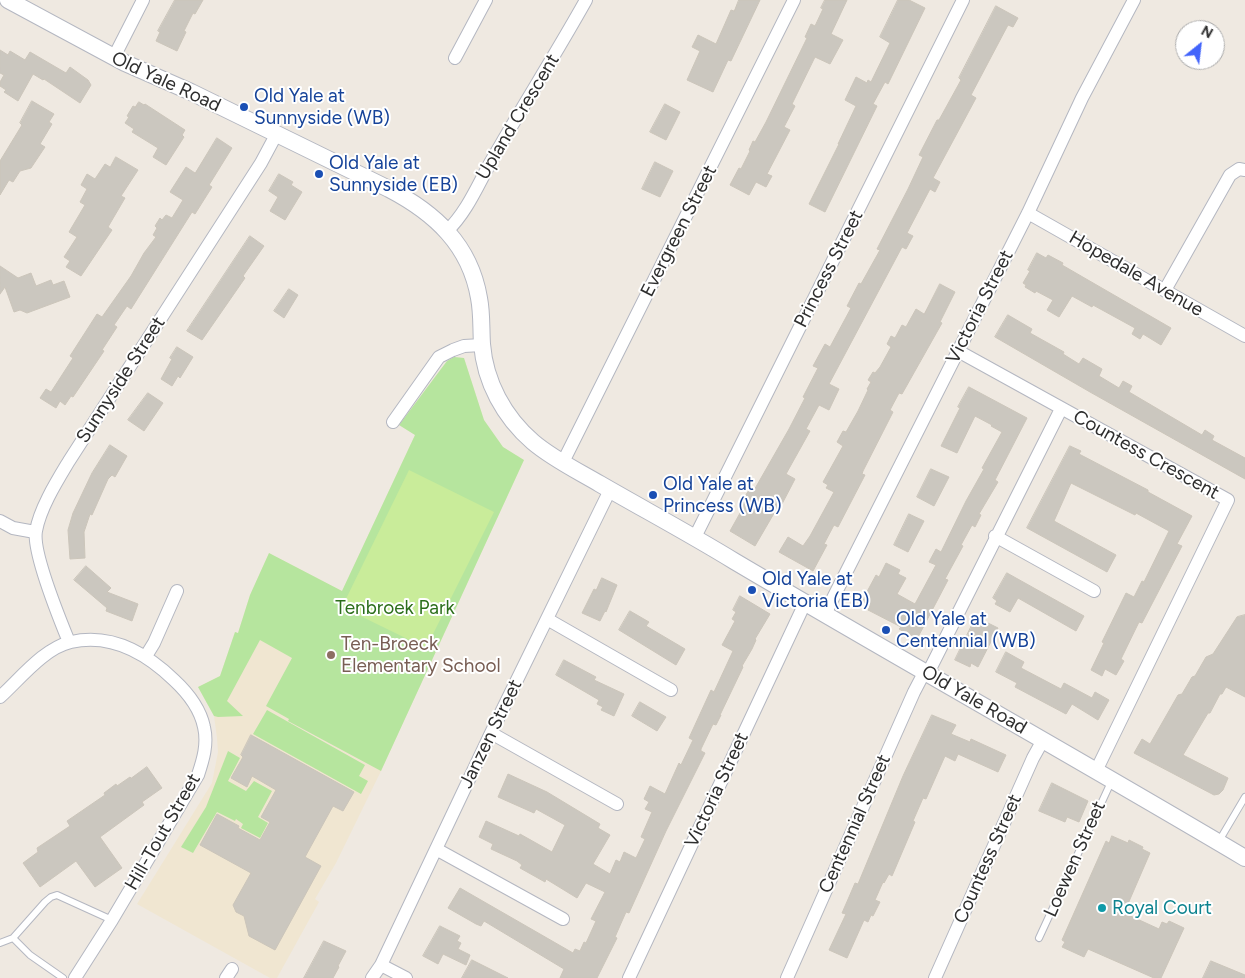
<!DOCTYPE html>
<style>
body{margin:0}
#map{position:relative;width:1245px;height:978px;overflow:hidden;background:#efe9e1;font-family:Figtree,sans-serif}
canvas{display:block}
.north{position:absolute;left:1175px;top:20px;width:50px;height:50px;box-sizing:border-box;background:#fff;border:1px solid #ababab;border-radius:50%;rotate:29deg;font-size:14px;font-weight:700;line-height:20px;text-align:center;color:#2e2e2e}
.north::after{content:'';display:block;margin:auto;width:18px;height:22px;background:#4264fb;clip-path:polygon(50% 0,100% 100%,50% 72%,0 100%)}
</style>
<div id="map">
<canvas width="1245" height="978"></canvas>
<div class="north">N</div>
</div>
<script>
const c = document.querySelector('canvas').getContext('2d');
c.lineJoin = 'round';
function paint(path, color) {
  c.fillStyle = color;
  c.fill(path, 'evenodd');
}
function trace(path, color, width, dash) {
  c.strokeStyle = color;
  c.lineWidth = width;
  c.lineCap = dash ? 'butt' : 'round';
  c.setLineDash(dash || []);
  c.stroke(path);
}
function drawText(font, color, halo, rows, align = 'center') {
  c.font = font + ' Figtree,sans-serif';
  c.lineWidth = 4;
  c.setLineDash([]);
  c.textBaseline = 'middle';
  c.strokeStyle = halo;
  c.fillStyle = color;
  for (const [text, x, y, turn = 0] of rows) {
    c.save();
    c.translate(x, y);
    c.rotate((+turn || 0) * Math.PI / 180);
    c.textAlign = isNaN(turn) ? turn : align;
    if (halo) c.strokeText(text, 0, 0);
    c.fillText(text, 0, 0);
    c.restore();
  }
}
paint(new Path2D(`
 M454 357 464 358 484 420 503 447 524 460 381 771 336 863 315 899 319 902 277 978H270L137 904 212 783 218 752 217 738 214 716 198 687 220 676 235 632 238 633 250 595 269 553 342 591 415 435 399 425 447 361Z`), '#f0e6d1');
paint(new Path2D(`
 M454 357 464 358 484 420 503 447 524 460 381 771 288 721 289 719 266 706 292 658 260 640 227 701 243 716 218 717 214 716 198 687 220 676 235 632 238 633 250 595 269 553 342 591 415 435 399 425 447 361Z
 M267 710 365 765 359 776 368 781 361 794 253 734Z
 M228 751 240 758 228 781 246 791 254 781 272 791 258 817 268 823 260 838 241 828 243 824 236 819 235 821 217 812 193 853 181 847 206 807Z`), '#b6e59e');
paint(new Path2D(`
 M409 470 494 512 426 648 342 607Z`), '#c9ec9a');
const building = new Path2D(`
 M175 0H203L195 14 193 13 184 31 186 32 177 51 156 41 160 32 158 31Z
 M739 0H760L731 61 728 60 713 92 687 80 700 51 692 47 698 35 716 44 731 10 734 11Z
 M825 0H847L831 34 843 40 830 64 815 57 792 104 795 106 784 127 790 130 767 174 772 176 766 187 756 182 749 195 730 185 739 168 741 169 750 151 749 150 753 141 755 142 766 122 807 38 805 37 811 24 815 26 823 9 821 8Z
 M898 0H909L925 8 888 84 885 82 873 104 877 106 825 212 809 204 839 144H838L856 106 845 100 856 77 867 83 868 80 871 82 890 43 880 37Z
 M996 6 1018 18 1013 27 1008 25 971 95 976 98 933 178 940 182 935 192 930 189 907 233 913 236 906 249 902 247 829 384 839 389 829 410 819 405 806 429 810 431 786 474 795 479 782 504 780 503 755 546 730 531 744 506 740 504 749 490 753 492 789 429 805 398 803 397 818 368 813 366 825 344 830 347 851 308 847 306 859 283 861 284 880 250 877 249 908 189 923 157 919 155 937 120H939L961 80 959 78Z
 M0 50 8 55 10 51 25 60 30 52 66 73 70 67 88 80 91 85 80 103 44 79 43 80 33 74 18 101 4 92 6 90 0 86V82L4 75 0 73Z
 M32 101 54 114 49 122 52 124 40 144 45 147 31 168 20 171 13 182 9 180 0 195V161L22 125 20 123Z
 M139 102 144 105 145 104 185 130 182 135 184 137 166 165 153 157 158 148 132 132 134 129 125 123 129 117 127 116 133 106 135 107Z
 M665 104 680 112 666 140 650 132Z
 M217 138 232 148 209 185 212 187 195 214 192 212 131 309 127 306 114 325 117 327 102 350 104 351 73 397 71 396 65 405 60 401 56 408 40 398 46 389 51 392 73 358 70 356 97 314 102 317 131 276 144 253 156 237 153 235 157 228 155 226 160 218 162 220 166 215 172 218 183 200 170 192 186 167 195 173Z
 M116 157 138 170 121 196 125 198 108 227 112 230 81 276 66 267 70 261 64 257 77 237 69 232 85 205 80 202 87 189 81 185 87 174 95 179 105 164 110 167Z
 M655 162 673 171 660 197 642 189Z
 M279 174 293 182 291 185 302 192 285 220 270 211 278 197 269 191Z
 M250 236 264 246 243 276 245 278 202 340 187 331Z
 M1037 253 1046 258 1048 255 1063 263 1062 265 1171 328 1161 345 1143 334 1140 339 1132 334 1135 328 1093 305 1092 307 1072 296 1059 317 1047 310 1053 300 1036 291 1035 293 1025 287 1026 285 1023 283 1030 271 1028 270Z
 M0 266 18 278 31 273 36 286 51 280 53 285 64 281 70 297 27 313 20 310 14 312 5 287 0 294Z
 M940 284 955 292 940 322 942 323 902 394 899 393 890 410 893 412 863 471 862 474 865 475 838 527 834 525 824 544 827 545 813 571 779 552 788 537 803 546 810 536 834 492 826 488 828 485 823 482 843 446 837 442 843 431 846 432 858 411 868 390 867 389 871 382 868 380 873 372 875 373 880 367 891 347 887 344 891 336 895 338 902 325 906 327 916 309 924 314Z
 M289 289 298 295 284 318 274 311Z
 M1008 315 1032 329 1030 333 1064 352 1063 354 1079 364 1083 358 1102 369 1099 376 1119 388 1123 381 1132 386 1129 392 1202 435 1205 430 1214 436 1212 440 1245 458V479L1090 392 995 337Z
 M177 347 193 357 180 378 178 376 172 386 161 379 172 359 170 358Z
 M969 387 1027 418 995 480 998 482 979 514 981 515 975 527 972 525 961 545 963 546 945 579 948 580 917 639 899 629 901 627 868 610 870 606 862 601 876 575 879 577 886 563 900 570 898 574 906 578 897 594 915 604 936 565 929 562 936 549 941 552 966 501 984 469 982 468 1002 432 991 426 992 425 975 416 957 453 941 446 960 408 958 407Z
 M148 393 163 403 144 431 128 420Z
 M110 445 127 456 115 477 112 475 108 479 92 515 90 514 84 532 85 558 70 559 68 530 73 513 92 473Z
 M1070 446 1081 451 1079 454 1148 490V492L1192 516 1177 544 1182 546 1142 623 1139 622 1121 659 1124 661 1116 675 1105 669 1102 676 1091 670 1104 643 1102 642 1126 593 1134 597 1142 581 1144 582 1169 531 1136 513 1135 515 1071 483 1054 521 1116 555 1107 572 1027 528Z
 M931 469 949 477 934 506 917 497Z
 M909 514 924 521 908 552 894 545Z
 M86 566 111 588 107 592 138 604 132 621 106 611 107 608 74 580Z
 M1007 573 1084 616 1076 631 1018 598 1010 612 995 604 997 601 993 598Z
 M602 578 617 585 606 612 605 611 600 621 582 613 594 589 596 590Z
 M740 596 770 614 755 639 756 640 752 649 742 666 743 667 720 715H721L716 725 713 724 701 749V751L705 753 666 831 629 913 626 912 615 937 617 938 597 978H560L564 969 484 921 481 926 476 924 448 908 460 888 573 953 575 949 580 951 584 942 586 943 596 921 591 919 605 892 586 883 577 898 546 879 545 882 520 868 522 865 517 861 491 849 493 844 479 837 486 821 519 836 520 834 552 852 565 825 536 809 534 813 498 797 508 774 547 792 600 824 598 828 610 835 593 864 610 874 616 860 620 862 624 852 636 858 645 839 641 837 652 812 645 809 649 802 644 799 650 786 665 794 679 763 681 765 693 740 689 738 711 690 714 692 733 651 722 645 735 621 732 619 736 612 733 610Z
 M630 611 649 622 646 626 685 649 676 665 619 630Z
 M1245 615V697L1226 687 1222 694H1220L1210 713H1208L1183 755 1228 778 1223 790 1219 794 1214 795 1134 753 1142 739 1150 744 1178 695 1182 694 1192 677 1195 676 1206 657 1213 654 1237 617Z
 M976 617 998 628 978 667 971 663 970 667 955 660Z
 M1006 652 1024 662 1021 668 1061 689 1064 683 1092 698 1095 692 1109 700 1098 720 1072 704 1066 714 1015 687 1017 683 996 672Z
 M564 660 596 677 594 680 624 694 614 716 601 710 603 707 597 704 599 700 556 675Z
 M640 702 666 717 657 731 632 716Z
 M932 715 956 725 951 734 970 742 971 739 1006 755 998 772 958 754 955 761 945 756 926 799 923 798 913 821 915 822 892 876 889 874 884 883 883 882 875 900 880 902 873 916 871 915 868 922 864 920 847 958 829 950 846 914 842 913 849 897 855 883 858 884 903 776Z
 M251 735 354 792 343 811 333 806 305 857 321 866 275 950 249 936 244 916 236 912 233 905 251 873 200 845 217 814 239 826 238 828 260 840 270 822 261 817 276 790 252 776 247 787 231 778 243 757 241 755Z
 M147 767 162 788 142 802 144 805 100 837 122 868 95 887 76 861 40 887 23 863 38 852 37 848 70 826 67 821 105 795 104 793 116 784 117 786 130 777 131 778Z
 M1052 783 1088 801 1079 822 1067 817 1065 822 1039 811Z
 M1112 836 1128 843 1129 840 1143 847 1142 849 1150 853 1124 913 1159 929 1162 922 1167 924 1169 921 1184 928 1161 978H1154L1088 949 1084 957 1062 947 1065 942 1062 940 1106 841 1109 843Z
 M440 926 460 936 457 941 461 943 458 949 470 955 466 965 443 954 438 964 423 956Z
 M324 941 346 951 338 966 339 967 333 978H304Z
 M472 960 508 978H462Z
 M1211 961 1245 975V978H1203Z`);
paint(building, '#cbc7bf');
trace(building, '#cbc5ba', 1);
const service = new Path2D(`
 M1219 841 1245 797
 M13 938 30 955 63 978
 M1039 938 1112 780
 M0 943 13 938 45 902 51 897 57 895 112 920`);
const minor = new Path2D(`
 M114 57 143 0
 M455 58 486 0
 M1028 213 1245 336
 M447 231C469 210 480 179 496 153 525 102 557 52 586 0
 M1165 290 1230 175 1239 169 1245 170
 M958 351 1228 500 1096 771
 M393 422 439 357 453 350 464 346 482 345
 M563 462 794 0
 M0 521 13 528 35 532
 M995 536 1094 591
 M695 537 963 0
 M825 614 1028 213 1082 98 1134 0
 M547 619 671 690
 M69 642C60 620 32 552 36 531 40 508 57 481 69 461L261 163 276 135
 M146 656 154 643 177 591
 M928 673 1061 409
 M0 697C20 679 44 648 71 642 111 633 146 653 174 680 188 693 200 708 204 727 208 744 203 760 198 775L112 920 75 978
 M491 733 617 804
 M436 849 563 919
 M381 965 406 978
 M226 978 232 969
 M372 978 381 965 491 733 610 490
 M629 978 805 603
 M787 978 914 692 925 671
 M935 978 1033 758 1043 740`);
const tertiary = new Path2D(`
 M8 0 125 63 191 92 389 189C435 213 470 245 479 298 482 313 481 328 482 344 485 382 504 417 533 442 553 459 578 471 600 484 645 510 690 534 734 561 903 661 1075 757 1245 858`);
trace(service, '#b4b7c1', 8);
trace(minor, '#b4b7c1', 14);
trace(tertiary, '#b4b7c1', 18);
trace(service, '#fff', 6);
trace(minor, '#fff', 12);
trace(tertiary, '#fff', 16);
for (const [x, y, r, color] of [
 [244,107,5,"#1a4fb4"],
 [319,174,5,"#1a4fb4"],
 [653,495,5,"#1a4fb4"],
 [752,590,5,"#1a4fb4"],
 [886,630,5,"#1a4fb4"],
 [331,655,5,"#8d6e63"],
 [1102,908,5,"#0f9aa8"]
]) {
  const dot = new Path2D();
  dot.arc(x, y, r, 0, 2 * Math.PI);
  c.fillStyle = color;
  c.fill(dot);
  trace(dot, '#fff', 2);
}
drawText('19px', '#2e2e2e', '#fff', [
 ["Old Yale Road",166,82,25],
 ["Upland Crescent",518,117,-59],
 ["Evergreen Street",679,231,-63],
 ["Princess Street",829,269,-63],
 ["Hopedale Avenue",1136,274,30],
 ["Victoria Street",980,307,-63],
 ["Sunnyside Street",121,380,-57],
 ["Countess Crescent",1146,455,29],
 ["Old Yale Road",974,700,30],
 ["Janzen Street",491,734,-64],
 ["Victoria Street",717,790,-65],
 ["Centennial Street",855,824,-66],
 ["Hill-Tout Street",163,832,-60],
 ["Countess Street",988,859,-66],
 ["Loewen Street",1075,859,-66]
]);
drawText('19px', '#164399', '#fff', [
 ["Old Yale at",254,96],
 ["Sunnyside (WB)",254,118],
 ["Old Yale at",329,163],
 ["Sunnyside (EB)",329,185],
 ["Old Yale at",663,484],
 ["Princess (WB)",663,506],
 ["Old Yale at",762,579],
 ["Victoria (EB)",762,601],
 ["Old Yale at",896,619],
 ["Centennial (WB)",896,641]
], 'left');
drawText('19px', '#2c6e1b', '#fff', [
 ["Tenbroek Park",395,608]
]);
drawText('19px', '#785e54', '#fff', [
 ["Ten-Broeck",341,644],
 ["Elementary School",341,666]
], 'left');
drawText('19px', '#0d838f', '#fff', [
 ["Royal Court",1112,908]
], 'left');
</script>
